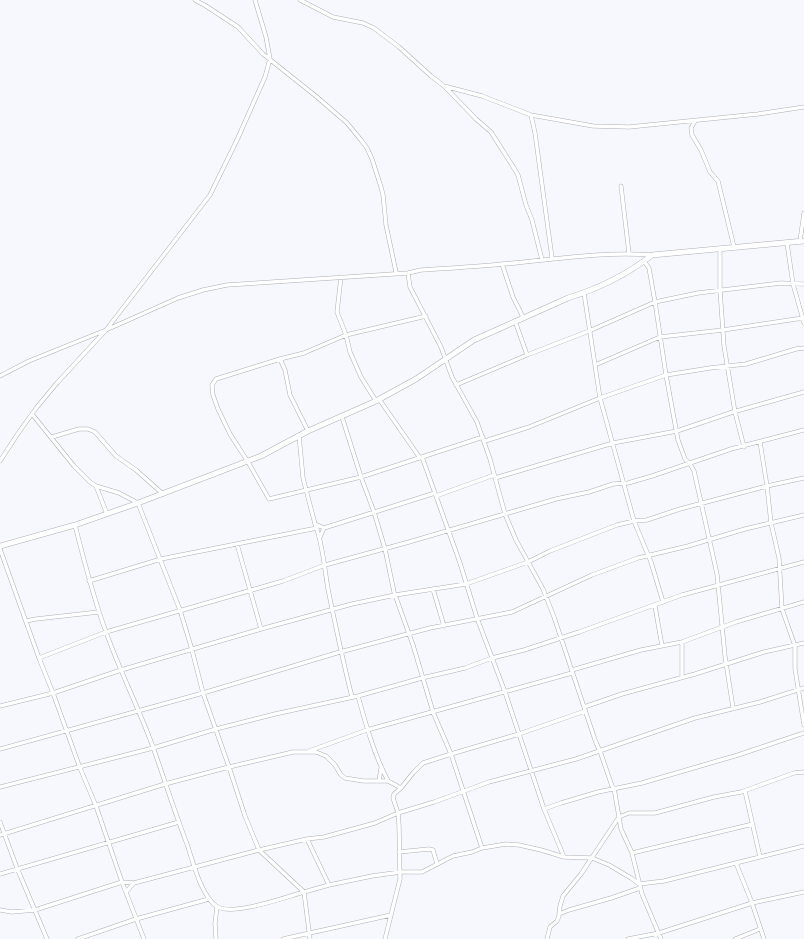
<!DOCTYPE html>
<style>
body{margin:0}
canvas{display:block;background:#f6f8fe}
</style>
<canvas width="804" height="939"></canvas>
<script>
const c = document.querySelector('canvas').getContext('2d');
c.lineJoin = 'round';
function trace(path, color, width, dash) {
  c.strokeStyle = color;
  c.lineWidth = width;
  c.lineCap = dash ? 'butt' : 'round';
  c.setLineDash(dash || []);
  c.stroke(path);
}
const street = new Path2D(`
 M195 0 206 6 238 27 263 54 317 97 347 123 361 140 367 148 372 159 381 187 383 195 386 225 396 272
 M300 0 333 17 363 23 374 28 399 47 431 76 444 86 482 96 531 115 593 126 629 127 758 114 804 107
 M445 87 476 119 491 132 512 165 518 175 526 205 532 220 542 260
 M531 115 535 133 552 258
 M695 121 691 128 692 135 701 150 710 172 718 181 734 247
 M621 186 629 253
 M800 241 804 213
 M787 243 793 284 804 323
 M720 248V290L724 346 735 412 744 447
 M644 261 649 268 655 302 666 375 678 440 685 459 690 464 694 471 717 574 725 656 733 708
 M502 264 513 297 523 317
 M408 273 410 287 441 347 452 377 477 422 490 459 505 514 516 540 543 589 554 617 595 740 601 754 612 786 614 788 621 829 632 853 642 894 661 939
 M341 277 337 312 346 335 350 352 361 377 376 401
 M584 293 600 398 634 521 651 562 663 602
 M426 316 346 335 304 353 280 359 216 379 212 385 213 395 218 409 230 434 248 462 269 499 361 477 374 512 385 549 394 592 413 645 433 712 451 754 519 734 585 711
 M515 321 527 355
 M280 359 285 370 290 395 308 431
 M595 365 660 337 723 330 803 318
 M0 376 29 361 106 330 178 298 203 290 227 285 408 273 421 270C448 268 475 267 503 264 552 260 602 251 652 255
 M456 385 527 355 589 331 655 302 698 293 731 289 781 283 804 284
 M379 399 420 458
 M32 414 74 466 90 482 96 486 119 493 138 503 180 610 192 650 203 693 229 767 293 752H316L326 756 335 765 341 775 345 778 363 781H388L401 788 413 773 423 763 451 754 482 848
 M342 417 361 477 483 437
 M299 435 303 478 315 524 324 528
 M52 437 79 429H88L95 432 116 456 136 470 163 494
 M485 441 529 427 600 398 666 375 710 368 746 364 796 349 804 348
 M760 442 767 486 771 523 779 558 782 609 795 646V669L804 725
 M422 457 436 496 494 475
 M0 461 19 432 37 407 57 383 106 330 210 195 237 140 265 77 270 59 266 37 255 0
 M495 478 613 443 677 431 733 412 804 392
 M96 486 107 514
 M436 496 460 563 477 618 505 692 544 809
 M315 524C324 547 324 570 329 594 336 628 343 662 352 697
 M75 525C84 561 93 597 106 632 120 672 140 710 154 750 165 781 175 813 187 844 193 862 201 895 216 906 232 917 286 897 304 892
 M320 537 324 528 435 493
 M237 544 261 629
 M0 549 39 658 53 693 80 768 96 806 122 882 144 939
 M89 581 161 559 317 528
 M433 589 444 626
 M655 606 662 646
 M26 621 36 619 99 612
 M39 658 106 632 283 581 325 565 409 542 556 499 589 492 613 484 628 483 652 476 731 449 804 430
 M572 670 641 650 682 642 736 622 804 602
 M682 677V642
 M358 696C366 725 374 754 388 781
 M0 706 53 693 121 670 261 629 352 604 395 595 466 584 528 562 550 551 617 525 634 521 647 520 680 509 767 486 804 478
 M584 707 622 694 695 674 764 652 804 643
 M0 749 203 693 340 652 430 628 512 612 592 575 638 558 688 546 745 529 804 515
 M309 751 367 730 572 673
 M379 781 381 768
 M0 787 153 748 216 729 275 714 358 696 422 678 465 668 492 658 524 650 579 632 682 595 804 562
 M745 791 760 857
 M0 822 17 868 47 939
 M0 835 165 784 229 767 245 816 259 850 134 883 122 882 35 910 12 912 0 910
 M307 839 329 885
 M399 852 429 849 433 850 437 864
 M632 853 753 824
 M564 857 544 809 561 803 598 792 642 783 738 755 804 733
 M736 863 752 903 764 939
 M0 874 179 822
 M126 892 134 883
 M304 892 259 850 307 839 324 837 375 823 398 813 434 802 489 782 576 759 695 718 760 702 804 688
 M559 914 569 910 611 898 640 888
 M78 939 136 919 209 899
 M216 939 215 923 217 907
 M283 939 391 915
 M310 939 304 892 329 885 372 876 401 872H422L453 856 472 852 482 848 506 844 519 845 541 850 564 857 592 858 609 865 631 878 639 884 664 881 804 846
 M385 939 400 879 399 825 398 813 393 798 394 794 401 788
 M547 939 550 927 557 921 559 916 560 906 563 896 581 874 619 817 629 813H655L714 797 741 792 794 773 804 772
 M628 939 659 933 752 903 804 892
 M735 939 760 929`);
const secondary = new Path2D(`
 M0 546 75 525 138 503 261 456 308 431 376 401 416 379 474 340 568 298C597 289 628 274 652 255L804 241`);
trace(street, '#aeafb5', 4.5);
trace(secondary, '#aeafb5', 6);
trace(street, '#fff', 3.5);
trace(secondary, '#fff', 5);
</script>
